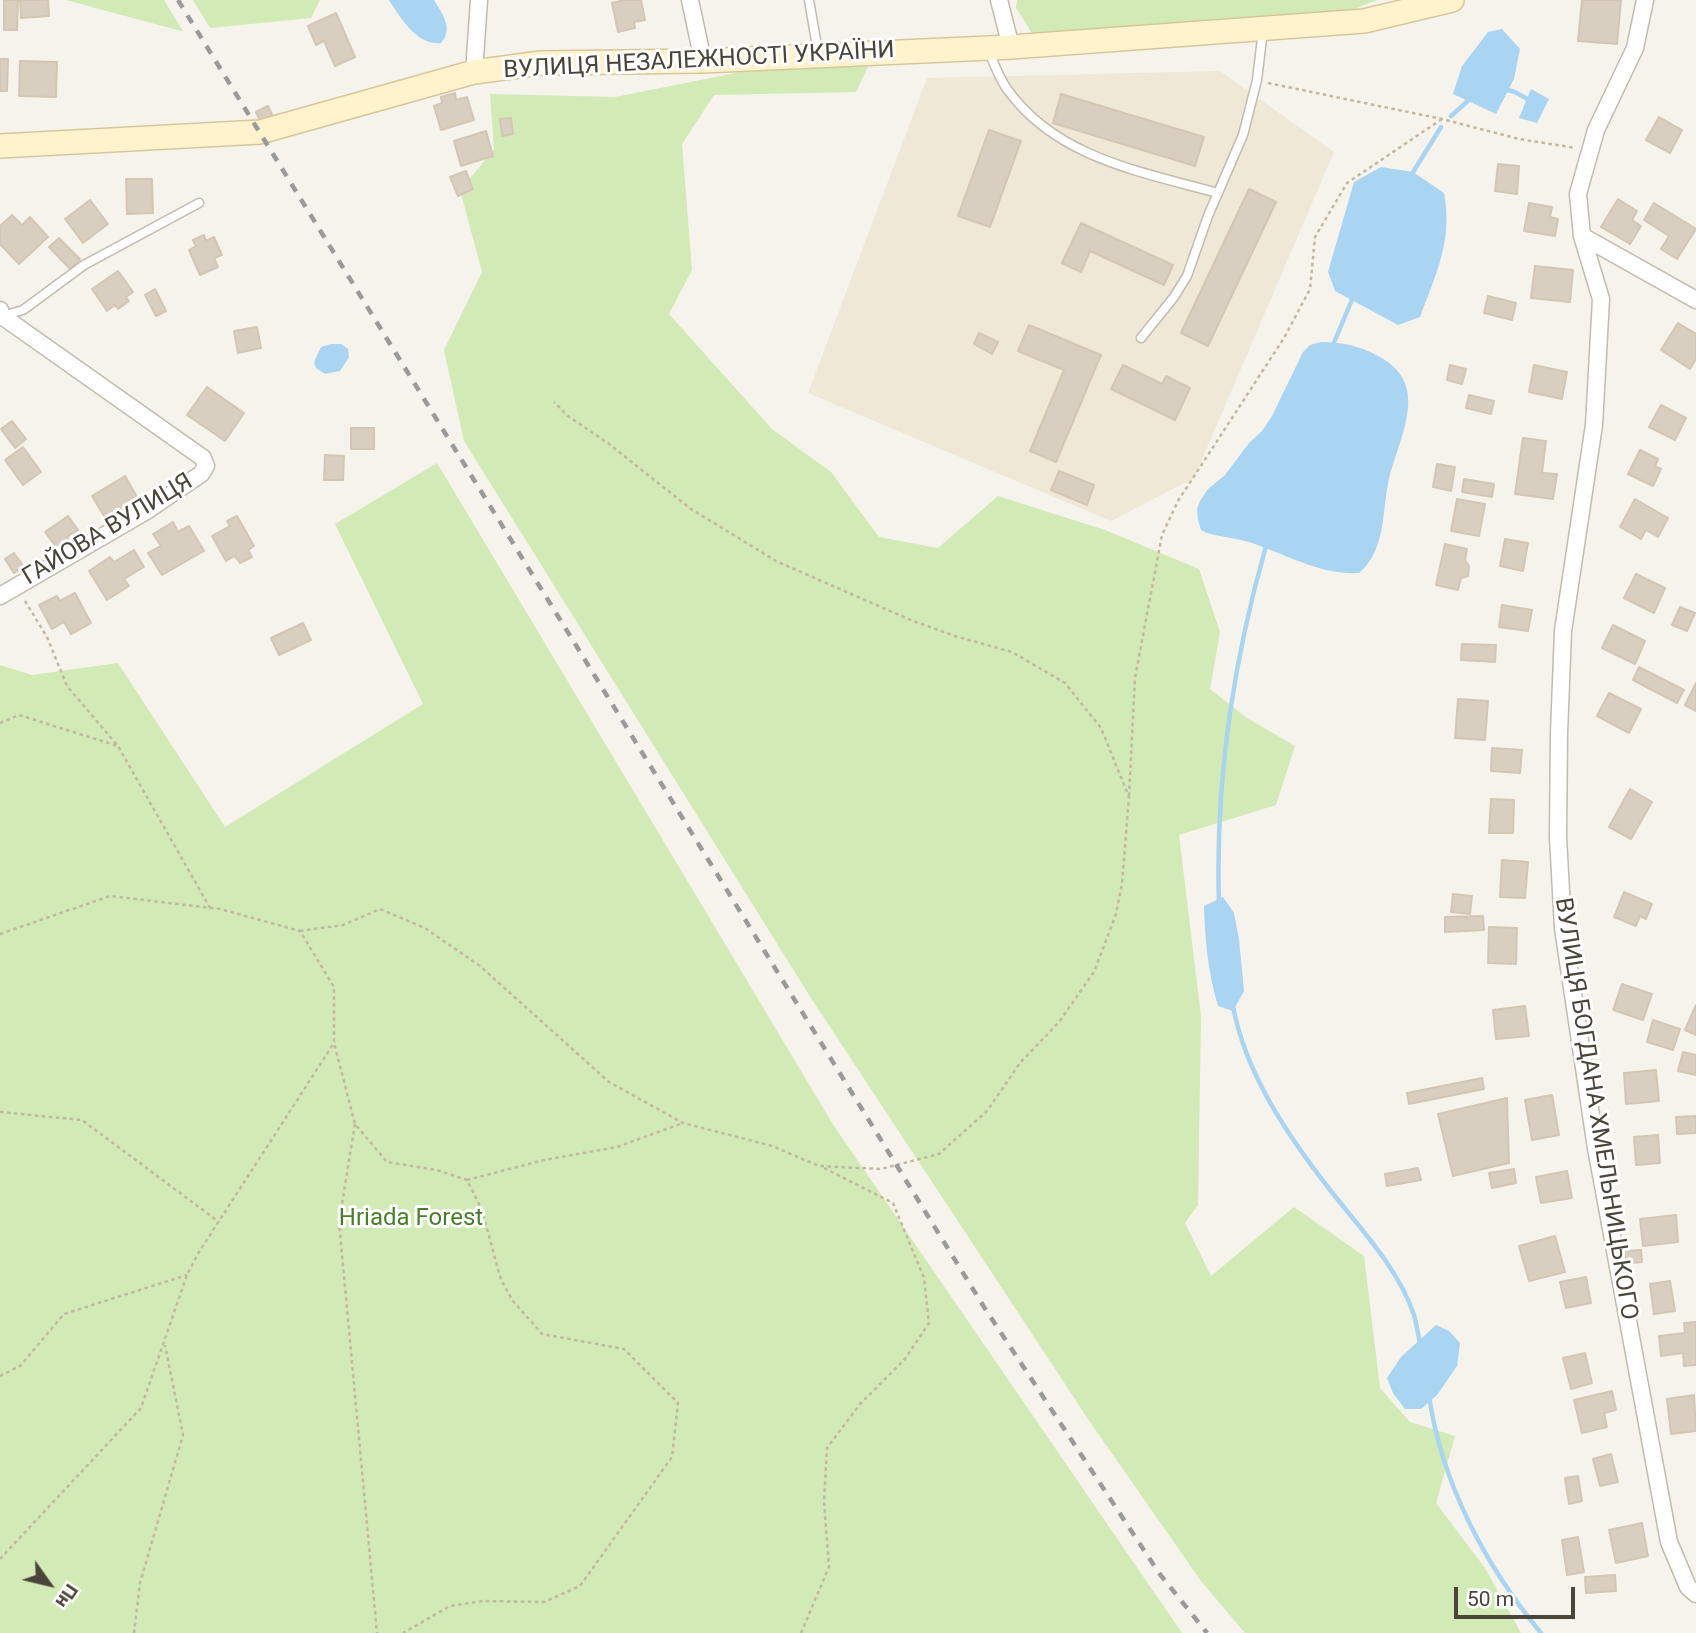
<!DOCTYPE html>
<meta charset="utf-8">
<style>
body{margin:0}
#map{position:relative;width:1696px;height:1633px;overflow:hidden;background:#f6f3ec;font-family:Roboto,sans-serif}
canvas{display:block}
.north{position:absolute;left:14px;top:1549px;width:70px;height:70px;-webkit-text-stroke:5px #fff;paint-order:stroke;rotate:124deg;font-size:19px;font-weight:700;line-height:28px;text-align:center;color:#4b4439}
.north::after{content:'';display:block;margin:auto;width:24px;height:32px;background:#4b4439;clip-path:polygon(50% 0,100% 100%,50% 72%,0 100%)}
.scale{position:absolute;left:1454px;top:1587px;width:121px;height:32px;box-sizing:border-box;border:4px solid #4b4439;border-top:0;padding-left:9px;font-size:21px;line-height:24px;white-space:nowrap;color:#4b4439;-webkit-text-stroke:5px #fff;paint-order:stroke}
</style>
<div id="map">
<canvas width="1696" height="1633"></canvas>
<div class="north">Пн</div>
<div class="scale">50 m</div>
</div>
<script>
const c = document.querySelector('canvas').getContext('2d');
c.lineJoin = 'round';
function paint(path, color) {
  c.fillStyle = color;
  c.fill(path, 'evenodd');
}
function trace(path, color, width, dash) {
  c.strokeStyle = color;
  c.lineWidth = width;
  c.lineCap = dash ? 'butt' : 'round';
  c.setLineDash(dash || []);
  c.stroke(path);
}
function drawText(font, color, halo, rows, align = 'center') {
  c.font = font + ' Roboto,sans-serif';
  c.lineWidth = 6;
  c.setLineDash([]);
  c.textBaseline = 'middle';
  c.strokeStyle = halo;
  c.fillStyle = color;
  for (const [text, x, y, turn = 0] of rows) {
    c.save();
    c.translate(x, y);
    c.rotate((+turn || 0) * Math.PI / 180);
    c.textAlign = isNaN(turn) ? turn : align;
    if (halo) c.strokeText(text, 0, 0);
    c.fillText(text, 0, 0);
    c.restore();
  }
}
paint(new Path2D(`
 M1220 71 1334 152 1194 478 1111 521 808 393 927 78Z`), '#efe8d6');
paint(new Path2D(`
 M66 0H164L183 31H181Z
 M193 0H320L311 18 210 28Z
 M1017 0H1377L1352 10 1033 35 1016 8Z
 M839 60 868 67 856 92 714 95 682 144 692 270 669 314 772 429 831 472 879 537 938 548 998 496 1105 530 1199 569 1220 632 1210 689 1247 718 1295 746 1276 805 1179 835 1201 1016 1198 1205 1185 1223 1211 1276 1294 1207 1364 1256 1380 1388 1410 1422 1455 1436 1436 1503 1485 1568 1521 1633H1245L1201 1581 1090 1422 809 995 464 441 444 350 482 272 460 190 494 150 490 94 615 97 761 68Z
 M437 463 834 1126 1182 1633H0V665L32 675 118 663 225 827 423 704 335 524Z`), '#d2eab5');
paint(new Path2D(`
 M389 0H434C442 13 454 29 441 43 417 46 400 17 389 0Z
 M1502 29 1520 49 1514 79 1496 114 1453 94 1462 66 1488 32Z
 M1531 89 1549 99 1537 123 1519 118Z
 M1381 167 1413 172 1444 193C1453 240 1436 274 1420 317L1398 325 1335 291 1328 272 1354 182Z
 M1321 342C1342 342 1360 346 1378 356 1434 385 1397 439 1388 484 1382 515 1385 551 1359 573 1319 575 1286 554 1249 542 1235 538 1221 537 1207 533L1201 530 1198 520 1197 509 1200 501 1208 489 1225 475 1249 443 1262 431 1272 416 1303 352 1310 345Z
 M331 344H341L348 349 349 357 340 371 325 374 316 368 314 362 321 347Z
 M1223 897 1234 913 1239 939 1244 991 1233 1011 1218 1006C1208 973 1205 940 1204 906Z
 M1436 1325 1449 1331 1460 1343 1457 1366 1437 1395 1421 1409H1405L1393 1393 1387 1378 1401 1357Z`), '#a9d4f2');
trace(new Path2D(`
 M1504 89 1515 92 1531 101
 M1451 116 1470 99
 M1410 177 1441 127
 M1333 345 1354 295
 M1219 904C1215 783 1233 662 1266 546
 M1233 1006C1245 1072 1286 1133 1327 1186 1357 1225 1398 1267 1414 1315 1417 1325 1418 1336 1421 1346
 M1429 1396C1442 1484 1485 1565 1541 1633`), '#a9d4f2', 4.5);
const building = new Path2D(`
 M4 0H18L17 30H4Z
 M20 0H48L49 16 21 18Z
 M624 0H641L645 20 634 22 635 28 618 32 612 3Z
 M1582 0H1621L1617 44 1578 41Z
 M336 13 355 57 335 66 324 41 316 45 308 26Z
 M0 59H8L7 91H0Z
 M20 61 57 62 56 97 19 96Z
 M455 93 456 100 467 97 474 120 441 130 434 106 442 103 441 97Z
 M1061 94 1204 137 1195 166 1053 123Z
 M268 106 273 117 261 123 256 112Z
 M1659 117 1682 130 1670 153 1646 140Z
 M511 118 513 134 502 136 500 119Z
 M989 130 1021 141 990 227 958 216Z
 M486 131 493 156 461 166 454 141Z
 M1498 164 1519 166 1517 194 1495 191Z
 M466 171 473 189 458 196 450 177Z
 M126 179H152L153 213 127 214Z
 M1249 189 1276 202 1208 346 1181 333Z
 M1618 199 1637 211 1632 220 1641 226 1630 244 1601 227Z
 M90 200 108 224 83 243 65 219Z
 M1529 203 1552 207 1550 217 1558 219 1555 236 1524 231Z
 M1654 203 1696 229 1677 259 1661 249 1669 236 1644 220Z
 M12 215 22 225 30 217 48 237 19 264 0 244V226Z
 M1081 223 1173 265 1164 285 1090 251 1081 272 1062 263Z
 M204 235 206 241 214 237 222 255 214 258 218 267 200 275 189 250 196 246 193 240Z
 M59 238 80 259 70 269 49 247Z
 M1535 266 1573 270 1570 302 1531 298Z
 M118 271 133 292 126 297 129 301 118 309 115 305 107 311 92 289Z
 M155 289 166 311 156 316 145 295Z
 M1488 296 1516 303 1512 320 1484 313Z
 M1678 323 1696 334V359L1690 369 1661 350Z
 M1029 325 1101 355 1056 462 1030 451 1064 370 1018 351Z
 M257 327 261 348 238 353 234 331Z
 M979 333 998 342 992 354 974 344Z
 M1123 365 1162 384 1166 376 1190 388 1175 420 1111 389Z
 M1450 365 1466 369 1462 384 1447 380Z
 M1534 365 1567 372 1562 399 1529 392Z
 M207 387 244 413 225 441 187 415Z
 M1469 395 1494 401 1491 414 1466 408Z
 M1661 405 1686 418 1675 440 1649 427Z
 M12 421 26 439 15 448 1 429Z
 M351 428H374V449H351Z
 M1523 438 1546 441 1542 473 1557 474 1553 499 1515 494Z
 M23 447 41 472 23 485 5 460Z
 M1640 450 1658 459 1655 466 1661 469 1653 486 1628 474Z
 M325 455 344 456 343 480H324Z
 M1437 464 1455 467 1451 491 1433 487Z
 M1059 471 1094 485 1087 505 1051 490Z
 M125 476 140 502 107 521 92 496Z
 M1464 479 1494 484 1492 497 1462 492Z
 M1457 499 1485 504 1479 536 1451 531Z
 M1635 499 1668 518 1658 537 1646 530 1641 539 1620 527Z
 M68 516 78 530 67 537 71 542 59 551 45 532Z
 M237 516 254 546 248 550 252 557 240 563 235 556 226 561 212 536 230 526 227 521Z
 M173 522 178 532 189 526 204 551 162 575 148 553 161 546 153 534Z
 M1505 539 1528 543 1523 571 1500 566Z
 M1445 544 1467 549 1465 560 1469 566 1468 576 1461 578 1458 590 1436 585Z
 M134 550 144 567 124 579 129 586 107 600 89 571 110 557 114 562Z
 M14 553 24 567 14 573 5 559Z
 M1636 574 1665 588 1654 613 1624 598Z
 M75 593 91 623 71 634 64 622 52 629 39 605 57 596 60 601Z
 M1502 605 1532 610 1528 631 1499 627Z
 M1680 607 1695 613 1687 631 1672 625Z
 M303 623 311 640 279 655 271 638Z
 M1613 625 1645 641 1635 664 1602 648Z
 M1462 644 1496 645 1495 662 1461 660Z
 M1639 667 1684 690 1677 703 1633 680Z
 M1696 683V711L1685 705Z
 M1609 693 1641 709 1629 733 1597 716Z
 M1458 699 1488 701 1485 740 1455 738Z
 M1492 748 1522 750 1520 773 1491 771Z
 M1630 789 1652 802 1631 839 1609 827Z
 M1491 799 1514 800 1513 833H1489Z
 M1502 860 1528 862 1525 898 1500 897Z
 M1624 892 1652 904 1646 919 1640 916 1636 926 1614 917Z
 M1453 894 1472 896 1470 914 1451 912Z
 M1483 916 1484 930 1445 932V917Z
 M1489 927 1517 928 1516 964 1488 963Z
 M1622 984 1652 994 1643 1020 1613 1010Z
 M1696 1005V1035L1685 1030Z
 M1525 1006 1529 1036 1496 1039 1493 1010Z
 M1653 1020 1680 1029 1673 1050 1647 1042Z
 M1683 1052 1696 1055V1075L1678 1071Z
 M1656 1070 1659 1101 1626 1104 1624 1073Z
 M1482 1078 1484 1089 1409 1104 1407 1093Z
 M1552 1095 1559 1135 1532 1140 1525 1100Z
 M1507 1098 1509 1163 1453 1176 1438 1114Z
 M1696 1116V1133L1677 1134 1676 1117Z
 M1658 1135 1660 1163 1636 1165 1634 1137Z
 M1418 1168 1421 1180 1387 1186 1385 1174Z
 M1514 1169 1516 1183 1492 1188 1489 1173Z
 M1567 1171 1572 1198 1541 1203 1536 1177Z
 M1676 1215 1678 1242 1643 1246 1640 1219Z
 M1555 1236 1565 1272 1529 1281 1519 1246Z
 M1641 1250 1642 1262 1625 1264 1624 1251Z
 M1586 1277 1591 1303 1566 1308 1560 1282Z
 M1670 1281 1675 1311 1654 1314 1650 1284Z
 M1696 1322V1365L1684 1366 1683 1353 1661 1356 1659 1336 1685 1333 1684 1323Z
 M1585 1353 1592 1383 1571 1389 1563 1358Z
 M1612 1391 1616 1410 1604 1413 1607 1427 1582 1433 1574 1400Z
 M1694 1395 1696 1431 1671 1434 1667 1399Z
 M1611 1454 1618 1482 1600 1486 1593 1459Z
 M1578 1476 1582 1501 1569 1504 1565 1478Z
 M1642 1523 1648 1556 1616 1563 1609 1530Z
 M1578 1537 1584 1572 1567 1575 1562 1540Z
 M1615 1575 1616 1591 1586 1593 1585 1577Z`);
paint(building, '#d8cfc1');
trace(building, '#d3c7b4', 2);
const lane = new Path2D(`
 M809 0 818 52
 M988 50C994 63 999 78 1007 89 1056 158 1142 172 1218 193
 M2 316 23 310 84 265 199 203
 M1141 338 1174 297 1187 276 1208 216 1243 135 1257 80 1263 30`);
const street = new Path2D(`
 M690 0 703 61
 M999 0 1011 47
 M1645 0 1635 48 1596 130 1578 194 1582 236 1601 299 1594 425 1563 631 1559 733 1558 837 1563 928 1596 1148 1669 1542 1688 1587 1696 1594
 M474 72 479 0
 M1582 236 1696 300
 M0 310 2 316 203 458 206 466 201 474 148 510 0 596`);
const secondary = new Path2D(`
 M0 146 260 132 474 72 541 63 703 61 1011 47 1364 21 1452 0`);
trace(lane, '#c2bbae', 11);
trace(street, '#c2bbae', 19);
trace(secondary, '#d6c79b', 26);
trace(new Path2D(`
 M1268 83 1442 119 1519 139 1576 148
 M25 601 47 637 67 686 118 746 210 908
 M0 723 19 715 118 746
 M1129 796 1135 678 1162 535 1178 501 1284 338 1310 289 1315 237 1347 183 1442 119
 M300 931 343 925 380 909 425 928 480 966 609 1082 683 1123 772 1146 819 1166 881 1169 939 1154 987 1111 1020 1063 1059 1022 1094 972 1116 914 1122 884 1129 797 1101 728 1065 683 1012 652 955 636 913 621 776 561 691 509 609 444 568 416 554 402
 M0 934 110 896 220 909 300 931 334 987V1043L355 1124 387 1162 437 1170 467 1180 482 1210 501 1280 513 1301 542 1334 624 1349 678 1403 672 1457 580 1586 544 1602 483 1601 450 1606 403 1633
 M0 1112 82 1120 219 1222
 M355 1124 339 1222 377 1633
 M467 1180 544 1160 617 1147 683 1123
 M0 1376 20 1366 64 1314 187 1275
 M0 1559 141 1408 187 1275 199 1252 334 1043
 M134 1633 140 1583 183 1435 165 1345
 M801 1633 829 1567 824 1502 827 1448 860 1404 905 1359 929 1323 924 1278 893 1203 822 1167`), '#c4b79f', 2.5, [3.5, 3.5]);
trace(lane, '#fff', 8);
trace(street, '#fff', 16);
trace(secondary, '#fff3cd', 23);
trace(new Path2D(`
 M178 0 984 1307 1159 1573 1207 1633`), '#9a9a9a', 4.5, [9, 9]);
drawText('24px', '#4b4439', '#fff', [
 ["ВУЛИЦЯ НЕЗАЛЕЖНОСТІ УКРАЇНИ",699,61,-3],
 ["ГАЙОВА ВУЛИЦЯ",108,530,-31],
 ["ВУЛИЦЯ БОГДАНА ХМЕЛЬНИЦЬКОГО",1595,1109,81]
]);
drawText('24px', '#4a7f2a', '#fff', [
 ["Hriada Forest",411,1219]
]);
</script>
